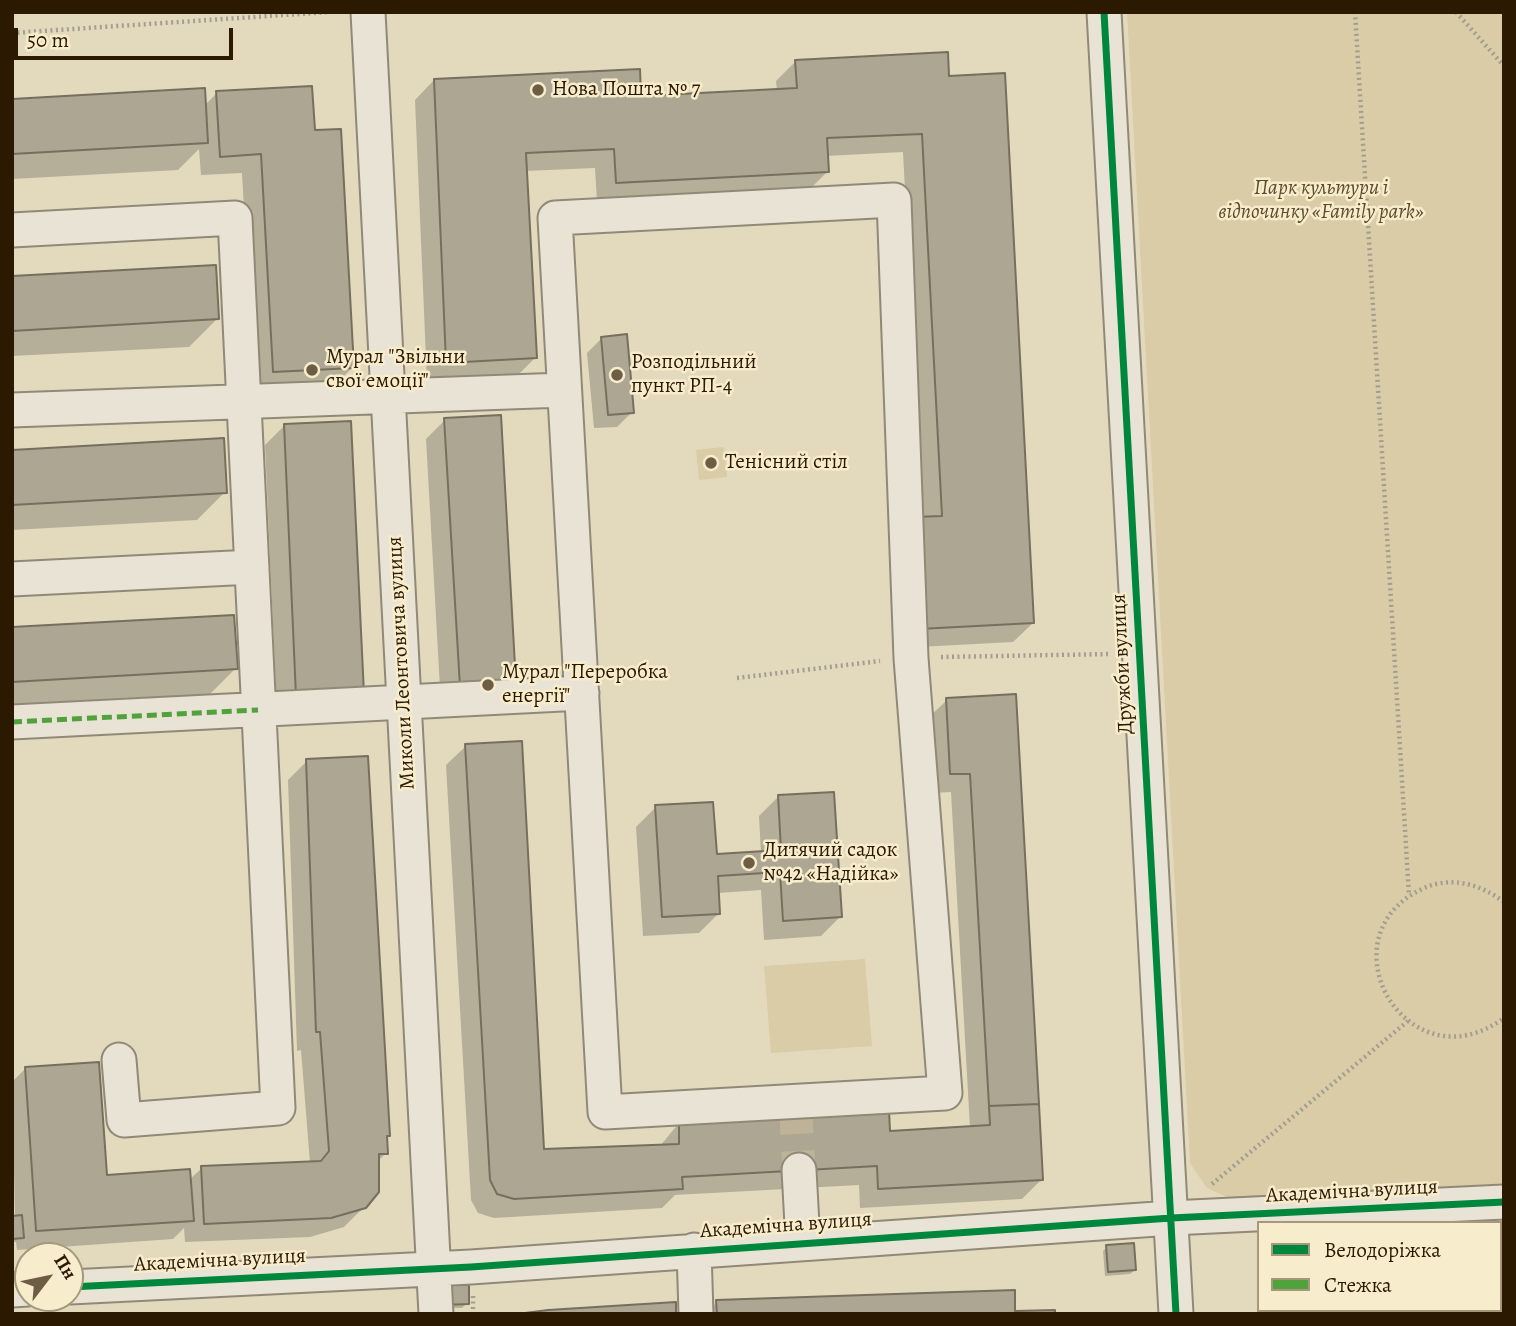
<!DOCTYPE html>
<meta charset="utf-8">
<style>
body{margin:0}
#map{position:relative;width:1516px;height:1326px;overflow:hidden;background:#e3dabe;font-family:Alegreya,serif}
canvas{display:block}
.frame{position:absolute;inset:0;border:14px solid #2c1902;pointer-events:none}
.legend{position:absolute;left:1257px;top:1221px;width:245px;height:91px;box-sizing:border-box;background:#f7eccb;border:2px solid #a6987b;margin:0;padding:9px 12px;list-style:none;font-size:21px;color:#2c1902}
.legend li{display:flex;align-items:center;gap:14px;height:35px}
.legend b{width:35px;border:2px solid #a6987b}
.north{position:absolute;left:14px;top:1242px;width:70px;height:70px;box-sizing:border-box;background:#f7eccb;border:2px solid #a6987b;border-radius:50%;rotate:58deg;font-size:19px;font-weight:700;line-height:28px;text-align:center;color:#2c1902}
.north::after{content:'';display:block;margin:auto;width:24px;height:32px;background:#6c5d44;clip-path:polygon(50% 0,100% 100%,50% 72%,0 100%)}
.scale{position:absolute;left:14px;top:28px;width:219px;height:32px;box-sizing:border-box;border:4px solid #2c1902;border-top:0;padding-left:9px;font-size:21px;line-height:24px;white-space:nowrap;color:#2c1902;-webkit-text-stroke:5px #f7eccb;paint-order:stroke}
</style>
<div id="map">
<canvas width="1516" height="1326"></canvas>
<div class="frame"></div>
<ul class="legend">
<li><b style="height:9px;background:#00873e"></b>Велодоріжка</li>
<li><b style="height:9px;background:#51a13d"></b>Стежка</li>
</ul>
<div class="north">Пн</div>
<div class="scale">50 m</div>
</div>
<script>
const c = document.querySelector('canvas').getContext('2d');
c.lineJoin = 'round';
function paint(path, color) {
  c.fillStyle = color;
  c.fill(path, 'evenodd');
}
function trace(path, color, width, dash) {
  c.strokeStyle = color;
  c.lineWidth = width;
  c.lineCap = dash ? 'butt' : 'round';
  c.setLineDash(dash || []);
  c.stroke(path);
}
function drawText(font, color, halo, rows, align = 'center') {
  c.font = font + ' Alegreya,serif';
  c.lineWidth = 5;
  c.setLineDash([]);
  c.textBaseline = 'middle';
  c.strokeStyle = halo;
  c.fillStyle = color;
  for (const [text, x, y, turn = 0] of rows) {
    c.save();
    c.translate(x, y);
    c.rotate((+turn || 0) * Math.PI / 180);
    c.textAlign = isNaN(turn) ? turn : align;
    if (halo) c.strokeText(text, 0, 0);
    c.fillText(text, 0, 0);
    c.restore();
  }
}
paint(new Path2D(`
 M1127 12H1504V1185L1231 1199 1207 1188 1190 1163Z
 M724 447 727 477 699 480 696 450Z
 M865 959 872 1046 771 1053 764 966Z`), '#d9cca6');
paint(new Path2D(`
 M796 61 947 78 1033 623 1013 642 900 648 922 519 903 152 826 156 827 172 808 191 597 202 595 168 525 171 535 358 516 377 427 382 415 100 434 80 639 98 777 91 776 81Z
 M217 93 313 132 353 367 333 387 254 391 242 173 201 175 199 149 178 170 12 179V101L204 106Z
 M12 278 217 319 189 347 12 356Z
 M602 338 632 412 617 427 594 428 587 353Z
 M445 420 514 683 441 706 426 439Z
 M284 426 342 713 277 715 265 445Z
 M12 452 225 492 197 520 12 530Z
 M12 629 236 668 208 696 12 707Z
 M1015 696 1041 1180 1022 1199 860 1208 859 1185 675 1195 662 1208 494 1218 478 1213 471 1200 446 765 466 746 543 1151 660 1146 679 1123 889 1133 970 1128 951 792 932 793 927 719 947 700Z
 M307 761 388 1136 385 1139 386 1153 377 1162 364 1207 344 1227 310 1237 185 1242 184 1228 173 1239 17 1250 16 1242H12L15 1217 12 1082 25 1069 105 1176 189 1180 202 1168 310 1163 301 1050 297 1051 288 780Z
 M778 797 840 917 821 936 764 940 761 890 718 893 719 913 699 933 643 936 636 827 656 807 715 856 761 853 759 816Z
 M1107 1247 1135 1270 1130 1274 1105 1276 1103 1251Z
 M437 1291 467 1303 462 1308H438Z
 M717 1302 1013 1313 1053 1314H706Z
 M1285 1310H1450L1451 1314H1281Z`), '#0003');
const building = new Path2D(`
 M948 52 949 76 1005 73 1034 623 919 629 914 517 942 516 922 134 827 138 829 172 616 183 614 149 526 153 537 358 446 363 434 79 640 69 641 96 797 88 795 60Z
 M312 86 315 130 341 129 354 368 273 372 261 154 220 157 216 91Z
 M205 88 208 143 12 154V99Z
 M216 265 219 319 12 331V276Z
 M627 334 634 413 608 415 601 337Z
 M501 415 516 684 460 687 444 418Z
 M351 421 364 694 296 697 284 424Z
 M224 438 227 493 12 505V450Z
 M234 615 238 669 12 682V627Z
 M1016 694 1039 1104 989 1106 970 774H950L946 698Z
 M522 741 544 1149 679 1144V1121L889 1110 890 1131 990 1125 989 1106 1039 1104 1043 1180 878 1189 877 1166 682 1177 683 1189 514 1199 497 1194 490 1180 465 744Z
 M368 756 390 1136H387L388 1154H379V1192L366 1208 331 1218 204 1224 201 1166 321 1161 329 1151 320 1032H316L306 759Z
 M834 792 842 917 783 921 780 872 718 876 720 914 662 917 655 805 713 802 717 854 781 850 778 795Z
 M99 1062 107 1175 190 1169 194 1221 36 1231 25 1067Z
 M22 1215 24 1238 12 1239V1216Z
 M1134 1243 1136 1270 1108 1272 1106 1245Z
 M441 1285H469V1304L442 1305Z
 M1015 1290V1311L1055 1310V1314H717L716 1300Z
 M676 1302V1314H517L548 1310Z
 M1296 1310H1452V1314H1296Z`);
paint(building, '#ada692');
trace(building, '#776f5e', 2);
trace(new Path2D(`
 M795 1101 799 1170`), '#beb398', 33, [33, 17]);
const minor = new Path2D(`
 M368 12 436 1314
 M1104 12 1176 1314
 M894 200 911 658 945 1093 605 1112 555 218Z
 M12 230 235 218 278 1108 124 1120 119 1060
 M12 410 564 390
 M12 579 252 567
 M12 722 582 693
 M799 1170 803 1243
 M694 1250 696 1314
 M70 1287 471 1267 1171 1218 1504 1202
 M12 1290 28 1289`);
trace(minor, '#918977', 37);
trace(new Path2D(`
 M1355 12 1409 895
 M1456 12 1504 66
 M12 33 330 12
 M941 657 1111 654
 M737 678 880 661
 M1504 902C1480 884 1452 876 1424 888 1319 936 1407 1089 1504 1018
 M1212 1184 1408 1021
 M473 1296V1314`), '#a39e91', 4.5, [2, 3.5]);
trace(minor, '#e8e3d5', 33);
trace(new Path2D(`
 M12 722 258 710`), '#51a13d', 5, [10, 5]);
trace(new Path2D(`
 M1104 12 1176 1314
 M70 1287 471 1267 1171 1218 1504 1202`), '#00873e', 7);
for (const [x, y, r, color] of [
 [538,90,7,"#6c5d44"],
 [312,370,7,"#6c5d44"],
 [617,375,7,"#6c5d44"],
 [711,463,7,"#6c5d44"],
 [488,685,7,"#6c5d44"],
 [749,863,7,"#6c5d44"]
]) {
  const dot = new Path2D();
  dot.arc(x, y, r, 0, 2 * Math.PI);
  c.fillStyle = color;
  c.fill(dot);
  trace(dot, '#f7eccb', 2.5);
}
drawText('21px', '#2c1902', '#f7eccb', [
 ["Нова Пошта № 7",552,90],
 ["Мурал \"Звільни",326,358],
 ["свої емоції\"",326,382],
 ["Розподільний",631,363],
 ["пункт РП-4",631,387],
 ["Тенісний стіл",725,463],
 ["Мурал \"Переробка",502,673],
 ["енергії\"",502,697],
 ["Дитячий садок",763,851],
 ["№42 «Надійка»",763,875]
], 'left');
drawText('italic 21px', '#5d4b2d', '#f7eccb', [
 ["Парк культури і",1321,189],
 ["відпочинку «Family park»",1321,213]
]);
drawText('21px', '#2c1902', '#f7eccb', [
 ["Миколи Леонтовича вулиця",402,663,-93],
 ["Дружби вулиця",1123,664,-93],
 ["Академічна вулиця",1352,1192,-3],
 ["Академічна вулиця",786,1226,-4],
 ["Академічна вулиця",220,1261,-3]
]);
</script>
